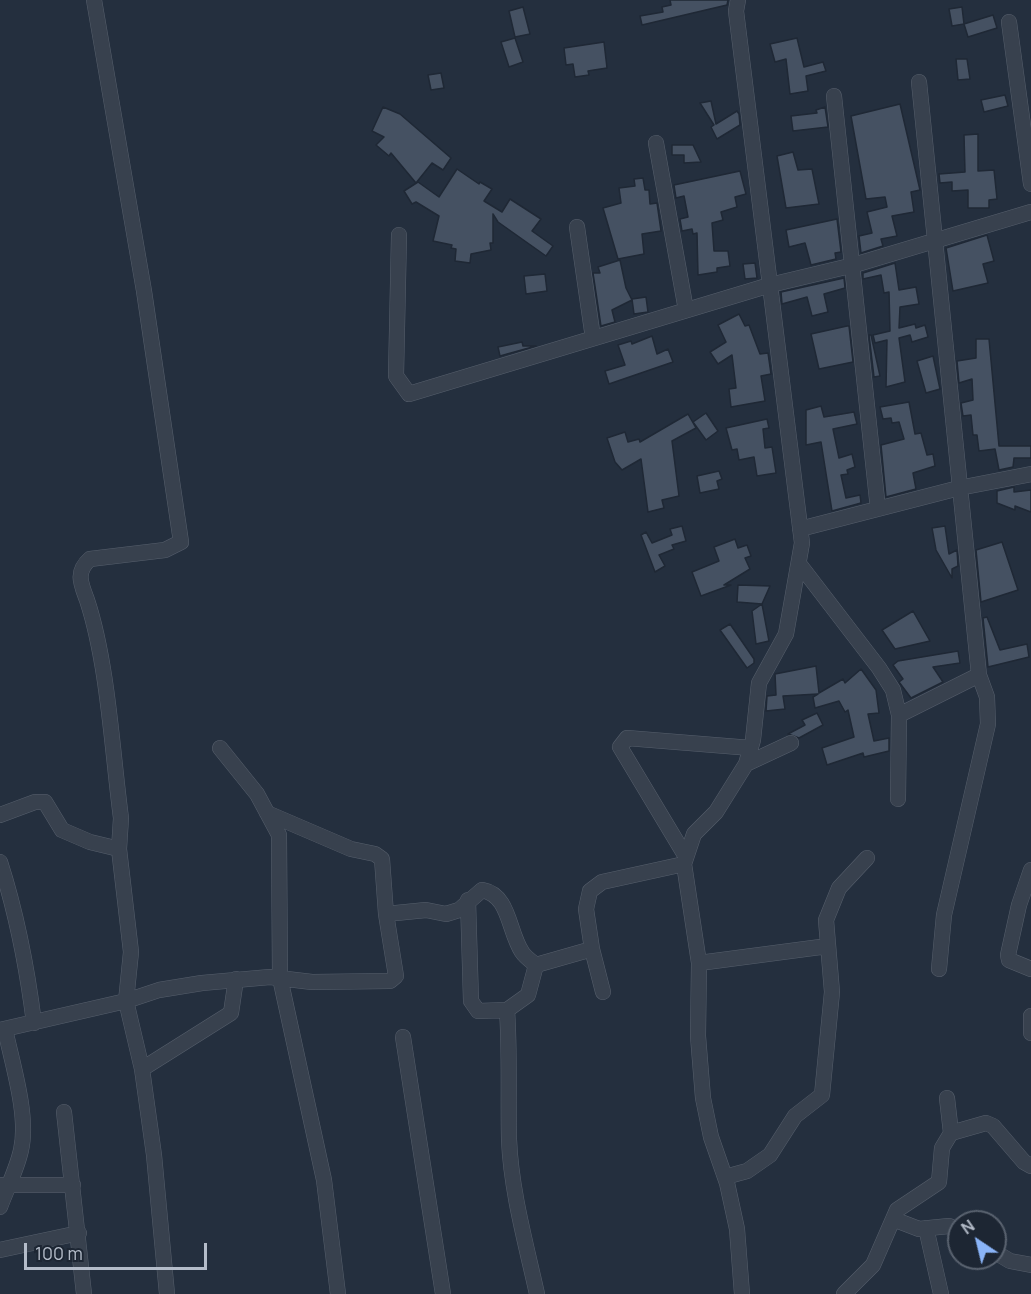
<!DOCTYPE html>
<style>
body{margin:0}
#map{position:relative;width:1031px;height:1294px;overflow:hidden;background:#242f3e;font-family:Manrope,sans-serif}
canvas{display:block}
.north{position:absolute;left:947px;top:1210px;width:60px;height:60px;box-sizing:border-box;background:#1d2633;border:2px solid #59626f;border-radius:50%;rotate:325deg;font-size:16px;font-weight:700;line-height:24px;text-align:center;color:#b4bcc9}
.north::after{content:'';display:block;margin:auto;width:21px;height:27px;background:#8ab4f8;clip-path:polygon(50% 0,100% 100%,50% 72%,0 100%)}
.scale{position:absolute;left:24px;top:1243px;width:183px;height:27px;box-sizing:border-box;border:3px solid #b4bcc9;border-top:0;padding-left:8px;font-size:18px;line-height:21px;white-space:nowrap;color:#b4bcc9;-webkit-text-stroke:4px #1d2633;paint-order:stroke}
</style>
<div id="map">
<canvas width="1031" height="1294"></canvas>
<div class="north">N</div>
<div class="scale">100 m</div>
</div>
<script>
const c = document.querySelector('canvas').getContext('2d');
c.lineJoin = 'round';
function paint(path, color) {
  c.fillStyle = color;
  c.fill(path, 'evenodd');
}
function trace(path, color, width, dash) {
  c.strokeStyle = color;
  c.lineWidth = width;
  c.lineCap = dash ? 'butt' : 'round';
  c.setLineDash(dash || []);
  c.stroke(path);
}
const building = new Path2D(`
 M670 0H728L727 5 642 25 640 16 663 12 662 7 671 5Z
 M523 7 530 34 515 37 509 11Z
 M962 7 964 24 952 26 949 9Z
 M993 15 997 28 968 37 964 24Z
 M515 38 523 62 509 67 501 42Z
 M797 38 804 67 823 62 826 71 806 76 808 91 790 94 786 59 775 62 770 44Z
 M604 42 607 68 594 70 588 71 589 75 575 77 573 64 566 65 564 48Z
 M956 59H967L970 79 958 80Z
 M441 73 444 88 431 90 428 75Z
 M1005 95 1008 106 984 112 981 100Z
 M711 101 716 124 737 111 739 114 740 125 717 139 711 127 714 125 700 103Z
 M900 104 920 190 911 192 914 212 892 216 897 236 881 239 883 246 861 253 859 236 872 233 867 212 887 207 885 197 866 199 851 116Z
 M383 107 400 114 451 158 443 170 432 163 416 183 391 153 389 156 376 145 384 137 372 131Z
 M825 107 828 127 793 131 791 116 817 113 816 110Z
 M978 134V171L994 170 997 199 989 200V208H968V190L952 191V182L940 183 939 174 965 172 964 135Z
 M672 145H693L701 162 684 163V155H672Z
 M793 152 798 170 812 169 819 204 786 208 777 156Z
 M457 169 479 184 480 182 492 189 484 201 502 212 510 199 541 219 532 231 553 246 546 256 498 222 493 214V243H490L491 250 471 254 470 263 455 261 456 249 451 248 452 245 433 241 439 216 416 202 412 204 404 191 418 182 439 197Z
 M740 171 746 194 735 197 737 207 721 212 723 220 712 223 714 251H728L730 266 717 268V272L698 275 697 233 693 234 692 229 682 231 680 219 688 217 684 196 676 198 674 185Z
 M643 178 645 190H649L650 204 657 203 661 231 642 234 644 254 618 259 603 208 621 203 619 188 635 186 634 179Z
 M837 219 841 252 835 253 836 259 811 265 805 243 789 247 786 230Z
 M987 235 994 261 983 264 988 283 953 291 946 248Z
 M620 260 626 288 632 300 612 310 615 322 601 326 593 273H600L598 267Z
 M755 263 757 278 745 279 743 264Z
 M895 263 899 290 916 287 919 304 900 307 899 328 915 324 916 328 925 325 928 337 912 342 910 335 899 338 905 382 886 387 887 340 875 343 873 335 890 331 889 292 884 293 881 275 863 279V273Z
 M545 274 547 291 526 294 524 276Z
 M844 278 845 288 824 294 828 312 812 316 807 297 782 304 781 292Z
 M646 297 648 312 634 314 632 299Z
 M739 314 745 326 749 325 760 354 768 353 771 374 761 376 765 401 731 407 729 389 736 388 732 355 718 364 710 352 726 342 718 325Z
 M847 326H849L853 362 819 369 811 334Z
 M869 335H871L880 376 874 377Z
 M652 336 657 354 668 349 673 362 609 384 605 371 625 365 618 345 631 341 632 344Z
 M976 339H989L999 446H1031V458H1014L1013 467 999 470 995 449 979 451 977 435H973L971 415 963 416 961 403 973 400 972 379 959 383 957 361 976 358Z
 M522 342 523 346H536L500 356 498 347Z
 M933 356 940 389 926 393 917 361Z
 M909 402 915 434 921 433 927 455 933 454 935 466 913 473 916 489 886 497 881 445 904 439 899 422 892 423 891 418 883 419 880 407Z
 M821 406 824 417 854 412 857 424 833 429 839 458 852 454 855 467 847 470 848 474 841 475 846 498 860 495 861 503 832 511 821 442 806 445V410Z
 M706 413 718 431 706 440 693 422Z
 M688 414 696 428 672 441 679 496 662 500 664 508 648 512 641 459 622 470 615 462 607 438 625 432 628 442 639 439 640 442Z
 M767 419 769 428 763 429 765 448 772 447 776 473 757 476 754 457 739 460 737 449 732 450 726 428Z
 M719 471 722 479 717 481 719 489 700 493 697 476Z
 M1014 487V492L1031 490V512L1015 506V510L997 503V491Z
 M682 526 686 541 672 545 674 549 659 555 665 566 655 572 641 535 646 532 652 543 672 535 670 529Z
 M945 526 949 554 957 550 958 566 952 569V578L936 550 932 528Z
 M735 539 738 548 747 545 751 556 745 558 750 569 724 585H731L701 596 692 572 719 561 714 547Z
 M1002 542 1018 590 981 602 976 550Z
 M738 585 770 586 762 604 769 641 756 644 752 611 762 604 737 602Z
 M913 611 930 641 895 649 882 630Z
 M987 617 1000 650 1027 644 1029 657 988 667 983 618Z
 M730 624 754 659V663L747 668 720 630Z
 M958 651 960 663 933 667 943 682 911 698 899 682 903 679 893 665 898 661Z
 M816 666 819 693 843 679 845 683 861 669 876 690 879 713 868 714 874 741 889 738V751L864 757 863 753 827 765 822 748 854 737 848 710 845 712 839 701 815 708 813 697 818 694 783 696 785 709 766 711 767 696 776 695 775 674Z
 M817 713 823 725 799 738 788 734 805 725 802 720Z`);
paint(building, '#455162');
trace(building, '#1f2835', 1.5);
const street = new Path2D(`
 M94 0 144 291 181 542 165 550 90 559C75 572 81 584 87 600 108 664 112 750 121 818L119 849 131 952 126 1001 142 1069 154 1155 167 1294
 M738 0 736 11 802 543 786 634 759 683 753 740 746 764 716 812 694 834 684 864 699 963 698 1036 703 1098 711 1137 727 1183 737 1229 742 1294
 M1009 22 1031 184
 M919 82 979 675 987 697 988 724 944 915 939 969
 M834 96 878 509
 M656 143 686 310
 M577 227 593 338
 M399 235 396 376 409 394 770 285 854 265 1031 212
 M800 529 959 488 1031 474
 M800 565 879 668 893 690 899 715 898 799
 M899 715 979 675
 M220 748 257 794 279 835 280 978 324 1180 338 1294
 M746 764 791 743
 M0 815 35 802H45L62 830 90 842 119 849
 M686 857 620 747 627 738 751 748
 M0 862C17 915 27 967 34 1023
 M1031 870 1019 905 1008 955 1009 960 1031 969
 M468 900 471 1001 478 1011 507 1010
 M386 914 426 910 446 914 459 910 482 890C510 895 508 931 522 952 525 957 531 961 536 965
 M592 949 603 992
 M699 963 828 946
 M1031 1016V1033
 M0 1030 126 1001 159 990 202 983 270 977 312 982 390 981 396 976 386 914 382 859 375 854 351 849 267 813
 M403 1037 443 1294
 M142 1069 231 1013 236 979
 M64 1112 84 1294
 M951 1133 986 1123 993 1126 1024 1162 1031 1166
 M725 1177 747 1171 770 1155 795 1116 822 1095 832 992 826 920 839 888 867 858
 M0 1185H73
 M0 1207C7 1188 17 1169 21 1150 29 1116 12 1063 5 1029
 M893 1219 919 1229 949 1226 959 1231
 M926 1228 941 1294
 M0 1250 79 1233
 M995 1252 1010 1261 1031 1265
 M537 1294C526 1244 511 1191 509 1139 508 1096 510 1054 507 1010L528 995 536 965 592 949 586 909 590 891 602 882 684 864
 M844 1294 873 1265 897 1210 939 1182 942 1148 951 1133 947 1098`);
trace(street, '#565f6c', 16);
trace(street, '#38414e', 15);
</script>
